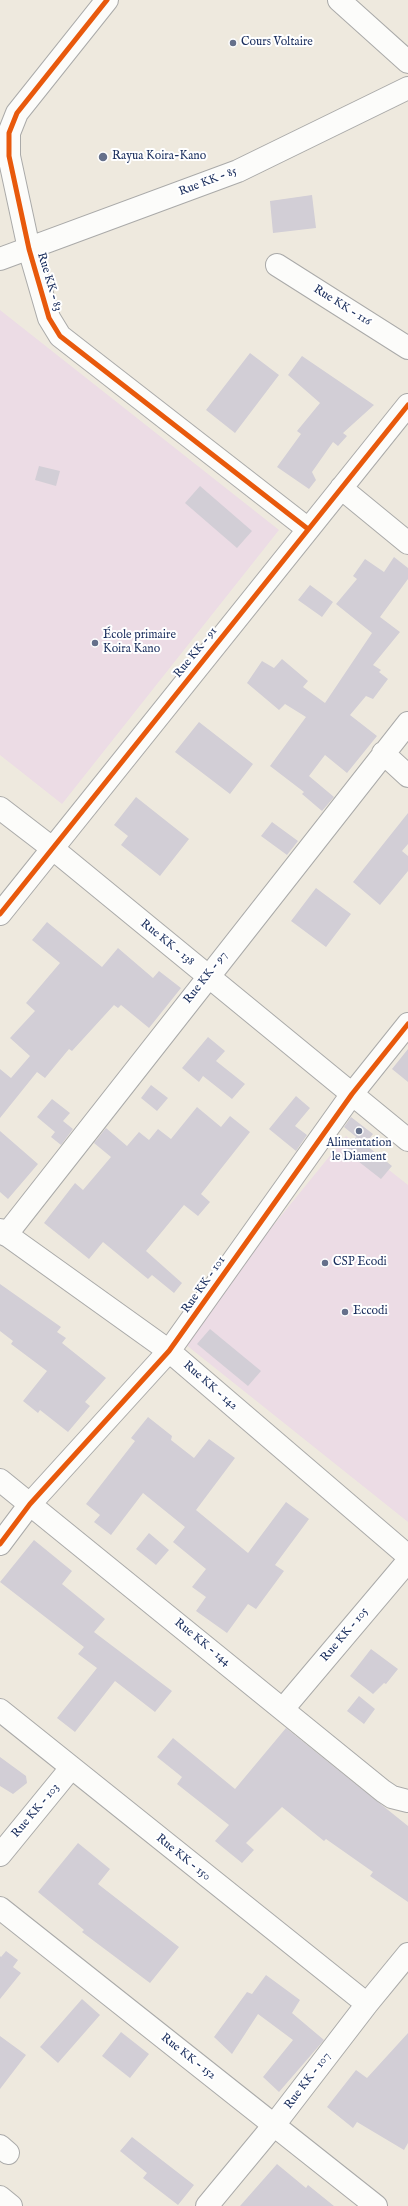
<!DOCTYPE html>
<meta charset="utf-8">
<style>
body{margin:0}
canvas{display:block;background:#eee9de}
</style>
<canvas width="408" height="2206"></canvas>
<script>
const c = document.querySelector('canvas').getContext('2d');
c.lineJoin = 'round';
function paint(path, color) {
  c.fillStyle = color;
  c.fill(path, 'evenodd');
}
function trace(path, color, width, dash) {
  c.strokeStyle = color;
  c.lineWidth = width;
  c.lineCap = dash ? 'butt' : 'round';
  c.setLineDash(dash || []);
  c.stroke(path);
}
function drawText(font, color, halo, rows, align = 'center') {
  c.font = font + ' "IM FELL English",serif';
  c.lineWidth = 4;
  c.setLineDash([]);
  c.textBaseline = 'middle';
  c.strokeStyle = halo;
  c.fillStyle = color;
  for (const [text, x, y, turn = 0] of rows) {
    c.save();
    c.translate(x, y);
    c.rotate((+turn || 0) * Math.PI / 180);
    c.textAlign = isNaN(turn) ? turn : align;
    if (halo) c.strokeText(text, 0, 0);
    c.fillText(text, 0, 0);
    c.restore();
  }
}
paint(new Path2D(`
 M0 310 279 530 62 804 0 755Z
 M346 1136 408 1185V1522L180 1340Z`), '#ecdce5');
paint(new Path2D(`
 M312 195 316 228 273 233 270 201Z
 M250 353 279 375 235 433 206 410Z
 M302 356 374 405 343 433 347 436 338 446 333 442 312 472 316 480 309 489 277 467 301 434 297 431 320 403 288 375Z
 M39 466 60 471 56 486 35 480Z
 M200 486 252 531 237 548 185 503Z
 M394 557 408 568V579L380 617 400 632 373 665 381 670 379 672 388 679 373 699 366 696 350 715 377 736 347 773 325 755 309 776 334 797 322 811 302 794 304 792 270 766 306 717 285 704 279 710 247 683 262 661 274 668 282 659 308 681 303 687 325 703 372 633 336 604 357 579 353 576 365 559 384 572Z
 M310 585 333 602 322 617 298 600Z
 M199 722 253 764 230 794 175 752Z
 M136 797 189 839 160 876 121 845 128 836 114 825Z
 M408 813V844L402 851 408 856V871L380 905 353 882Z
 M272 822 298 841 287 855 261 836Z
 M316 888 351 914 326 947 291 921Z
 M47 922 102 967 118 948 153 978 159 971 181 988 149 1028 121 1005 118 1008 114 1005 72 1051 69 1049 45 1078 37 1072 0 1118V1069L11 1078 30 1056 10 1038 35 1011 26 1003 60 963 32 940Z
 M208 1037 225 1051 216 1061 245 1084 232 1099 203 1076 199 1082 182 1068Z
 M408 1049V1082L392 1069Z
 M151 1085 168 1098 157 1111 141 1098Z
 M296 1096 310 1108 295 1126 307 1135 296 1151 269 1129Z
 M52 1099 70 1113 63 1121 73 1129 61 1145 51 1137 55 1132 37 1117Z
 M197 1107 221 1127 230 1116 250 1132 201 1194 210 1202 198 1216 184 1205 146 1251 182 1283 174 1293 152 1275 148 1279 103 1242 89 1259 44 1223 75 1183 83 1190 111 1157 94 1143 106 1128 127 1146 139 1132 149 1140 158 1129 171 1139Z
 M351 1117 373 1134 365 1144 344 1127Z
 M0 1131 38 1164 8 1199 0 1192Z
 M356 1137 392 1166 381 1179 345 1151Z
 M0 1284 61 1327 57 1332 66 1338 62 1343 106 1378 85 1402 90 1406 68 1432 40 1410 38 1413 23 1401 47 1371 11 1344 13 1341 0 1331Z
 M210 1329 261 1371 248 1386 197 1344Z
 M148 1417 172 1436 171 1440 194 1458 209 1439 235 1458 196 1510 248 1553 286 1502 309 1519 275 1565 284 1571 256 1609 248 1604 227 1633 196 1611 206 1597 192 1587 206 1569 173 1542 185 1527 143 1493 111 1535 94 1522 100 1515 86 1504 135 1441 131 1438Z
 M149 1533 169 1550 156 1565 136 1549Z
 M34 1540 72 1571 62 1584 105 1619 94 1632 172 1691 155 1712 115 1681 75 1732 57 1718 97 1668 78 1654 84 1647 0 1582Z
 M371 1649 398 1669 386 1684 384 1683 373 1694 350 1676Z
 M359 1696 375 1709 364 1724 347 1711Z
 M286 1728 408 1826V1902L370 1876 373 1872 326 1839 324 1841 282 1807 246 1843 254 1850 242 1863 215 1841 229 1825 177 1784 182 1777 157 1757 173 1738 235 1789Z
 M0 1757 26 1776 27 1783 13 1794 0 1786Z
 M78 1843 110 1869 98 1884 179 1947 150 1983 82 1932 84 1930 38 1892Z
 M6 1951 18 1960 13 1967 21 1973 0 1999V1956L1 1957Z
 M266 1975 300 2000 292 2013 324 2040 279 2092 263 2077 293 2040 258 2014 232 2054 214 2037 247 1992 252 1994Z
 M82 1999 100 2015 58 2063 40 2047Z
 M121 2032 149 2054 130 2078 102 2056Z
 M408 2033V2143L404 2150 357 2122 353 2128 327 2107 356 2070 367 2078Z
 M0 2036 26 2055 0 2089Z
 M132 2137 194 2185 178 2205 143 2178 147 2173 120 2151Z
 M277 2164 306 2188 308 2185 334 2206H240Z`), '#d2ced6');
const minor = new Path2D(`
 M107 0 17 113 9 133V156L29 249 49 318 60 336 308 529
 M339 0 408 62
 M0 259 238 171 408 88
 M277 265 408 348
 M341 488 408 543
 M383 753 408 776
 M0 808 52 848 408 1140
 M0 914 408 405
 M0 1230 169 1351 408 1556
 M6 1235 408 723
 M0 1480 383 1791 392 1797 408 1801
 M0 1544 30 1504 169 1351 352 1094 408 1024
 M283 1709 408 1561
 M0 1710 367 2004
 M0 1855 71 1768
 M0 1908 376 2206
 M0 2146 8 2153
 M207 2206 274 2125 367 2004 408 1954`);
const major = new Path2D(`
 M0 2197 11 2206`);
trace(minor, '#aaaaa9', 24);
trace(major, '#aaaaa9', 24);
trace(minor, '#fcfcfa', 22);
trace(major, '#fcfcfa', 22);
trace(new Path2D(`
 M107 0 17 113 9 133V156L29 249 49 318 60 336 308 529
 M0 914 408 405
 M0 1544 30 1504 169 1351 352 1094 408 1024`), '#e8590c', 5);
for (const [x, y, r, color] of [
 [233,43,4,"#65708b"],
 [103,157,5,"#65708b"],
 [95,643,4,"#65708b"],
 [359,1131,4,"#65708b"],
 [325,1263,4,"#65708b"],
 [345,1312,4,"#65708b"]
]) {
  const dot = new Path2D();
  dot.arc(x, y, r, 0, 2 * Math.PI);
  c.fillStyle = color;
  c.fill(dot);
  trace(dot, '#fff', 1.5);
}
drawText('12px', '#1b2f5e', '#fff', [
 ["Cours Voltaire",241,43],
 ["Rayua Koira-Kano",112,157],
 ["École primaire",103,636],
 ["Koira Kano",103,650],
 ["Alimentation",359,1144,"center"],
 ["le Diament",359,1158,"center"],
 ["CSP Ecodi",333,1263],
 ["Eccodi",353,1312]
], 'left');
drawText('12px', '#1b2f5e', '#fff', [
 ["Rue KK - 85",208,182,-21],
 ["Rue KK - 83",49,282,73],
 ["Rue KK - 116",342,306,32],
 ["Rue KK - 91",196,653,-51],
 ["Rue KK - 138",167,943,39],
 ["Rue KK - 97",206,978,-52],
 ["Rue KK - 101",204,1285,-55],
 ["Rue KK - 142",210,1386,41],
 ["Rue KK - 105",345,1635,-50],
 ["Rue KK - 144",202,1643,39],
 ["Rue KK - 103",36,1811,-50],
 ["Rue KK - 150",183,1858,39],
 ["Rue KK - 152",188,2057,38],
 ["Rue KK - 107",308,2081,-53]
]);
</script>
